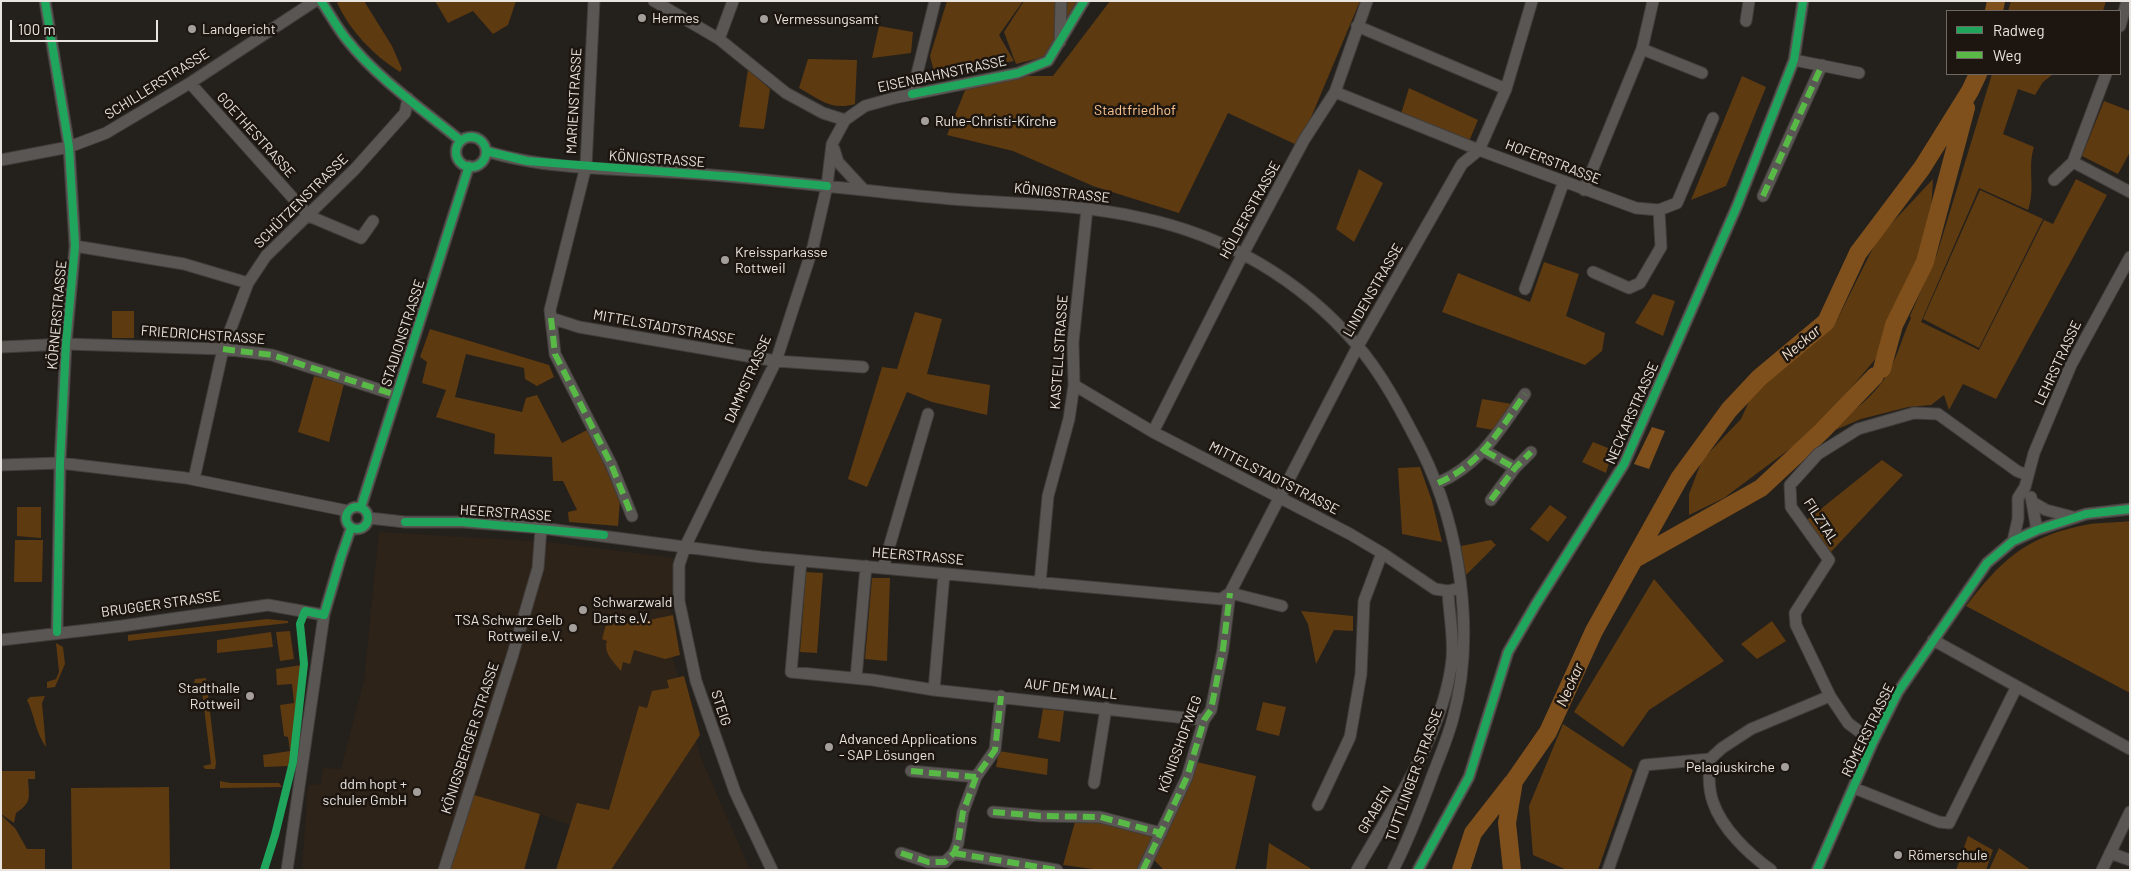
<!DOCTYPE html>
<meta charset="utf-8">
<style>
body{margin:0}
#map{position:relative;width:2131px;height:871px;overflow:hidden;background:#24201c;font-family:Barlow,sans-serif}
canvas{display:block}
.frame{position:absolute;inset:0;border:2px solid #e9e4df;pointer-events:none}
.legend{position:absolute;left:1946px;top:10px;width:175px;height:65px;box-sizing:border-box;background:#1d1610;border:1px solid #6f6863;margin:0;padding:6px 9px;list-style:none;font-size:15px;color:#e9e4df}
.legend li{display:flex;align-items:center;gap:10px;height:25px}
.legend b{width:25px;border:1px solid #6f6863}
.scale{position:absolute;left:10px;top:20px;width:148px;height:22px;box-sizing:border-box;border:2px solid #e9e4df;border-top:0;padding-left:6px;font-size:15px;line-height:18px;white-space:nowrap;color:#e9e4df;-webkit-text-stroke:4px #1d1610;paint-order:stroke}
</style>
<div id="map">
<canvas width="2131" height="871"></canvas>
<div class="frame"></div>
<ul class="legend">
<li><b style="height:6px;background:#20a55d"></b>Radweg</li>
<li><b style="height:6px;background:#58b947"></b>Weg</li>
</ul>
<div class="scale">100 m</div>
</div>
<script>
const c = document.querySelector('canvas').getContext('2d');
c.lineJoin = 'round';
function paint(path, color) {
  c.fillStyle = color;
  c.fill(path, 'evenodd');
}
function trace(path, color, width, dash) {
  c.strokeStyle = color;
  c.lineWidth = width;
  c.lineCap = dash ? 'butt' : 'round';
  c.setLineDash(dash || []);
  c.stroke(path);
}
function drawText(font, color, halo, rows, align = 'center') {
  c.font = font + ' Barlow,sans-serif';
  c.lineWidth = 5;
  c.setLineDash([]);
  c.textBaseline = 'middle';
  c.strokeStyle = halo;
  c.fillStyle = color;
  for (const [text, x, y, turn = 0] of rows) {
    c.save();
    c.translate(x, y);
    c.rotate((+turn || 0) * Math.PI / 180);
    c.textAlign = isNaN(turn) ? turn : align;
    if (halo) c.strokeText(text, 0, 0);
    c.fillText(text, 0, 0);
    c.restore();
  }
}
paint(new Path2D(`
 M379 532 548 542 675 558 669 644 701 758 750 870H611L618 860 570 825 540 814 463 792 437 870H302L308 785 321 784 323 768 341 769 364 681Z`), '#2e2319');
paint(new Path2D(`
 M341 1H364L392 46 402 69 400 72C373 55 351 32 337 3Z
 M435 1H516L508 25 493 34 473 11 448 23Z
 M947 1H1023L999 35 1014 61 945 76H935L930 56Z
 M1024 1H1076L1073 12 1047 56 1016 64 1004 32Z
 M1110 1H1360L1299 146 1228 113 1179 213 1093 186 1013 151 947 135 966 88 1024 76H1053Z
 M2011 1H2106L2103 11H2008Z
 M879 26 913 32 911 53 872 58Z
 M808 59 857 60 855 104C831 111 819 99 799 88Z
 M748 70 770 89 764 129 739 127Z
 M1992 74 2052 75 2043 82 2035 95 2018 89 2003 134 2034 147C2027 168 2036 188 2028 210L1979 188 1921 322 1979 350 2044 220 2053 224 2076 179 2107 195 1996 399 1963 384 1949 410 1944 395 1931 405 1908 407 1861 419 1821 436C1843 418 1869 402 1885 378 1897 360 1902 337 1911 318L1910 316 1937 254Z
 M1742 76 1766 87 1726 186 1691 200Z
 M1409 88 1478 120 1470 139 1465 143 1400 117Z
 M2104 101 2130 111V152L2118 174 2082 156Z
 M1359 169 1383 183 1354 242 1336 229Z
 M1933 179 1931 212 1923 250 1879 355 1815 430 1724 498 1689 515V494L1702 460 1741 419 1755 388 1837 320 1878 238Z
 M1980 190 2043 219 1979 348 1923 319Z
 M1544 262 1579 274 1566 316 1605 333 1602 351 1585 365 1442 312 1458 273 1530 302Z
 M1653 294 1675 301 1663 336 1635 323Z
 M112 311H134V338H112Z
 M915 312 942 319 927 374 990 385 987 415 932 402 907 392 867 487 848 479 882 367 897 369Z
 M430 329 549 365 554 377 537 386 525 379 524 368 466 354 455 397 522 412 526 398 537 395 562 443 589 429 620 501 618 526 569 522 568 512 577 510 563 481H553L552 457 494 454 495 434 436 417 446 390 422 383 427 362 420 357Z
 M314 376 344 384 329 442 298 432Z
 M1482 399 1512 404 1493 430 1476 427Z
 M1593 442 1613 450 1606 473 1582 462Z
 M1882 460 1903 475 1830 553 1807 520Z
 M1420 467 1432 501 1442 542 1402 534 1398 468Z
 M1550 505 1567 517 1548 542 1530 529Z
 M17 507H41V538L17 536Z
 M2130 521V693L1966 606C2000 562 2024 538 2080 526 2096 522 2114 523 2130 521Z
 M15 540H43L42 582H14Z
 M1491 540 1496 545 1466 575 1461 546Z
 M806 572 823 573 817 653 800 652Z
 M872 578H890L887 661 865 659Z
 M1654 579 1724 661 1649 710 1623 747 1574 712Z
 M1301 611 1353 616V631L1334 630 1316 664 1308 624Z
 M609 613 640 622 673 615 680 655 665 659 634 650 630 664 623 662 621 671C614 662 603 653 607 641L602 639Z
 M267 619 288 621V623L128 641V635Z
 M1772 621 1786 641 1757 659 1741 644Z
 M290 631 294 659 280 661 276 632Z
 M271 632 273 647 217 653V640Z
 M56 643 63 647 65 664 55 687 47 688V682L56 679 59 672Z
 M301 665 291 762 289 766 264 767 263 755 290 751 288 737 284 736 280 705 294 703 292 684 277 685 276 669Z
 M684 676 700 735 611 870H556L577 803 609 810 639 706 647 708 652 691 669 688 667 680Z
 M206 678 216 763 215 769H205L203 766 211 764 201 683H194L195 679Z
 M45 696 42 703 46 747C35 732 35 716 27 700L30 697Z
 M1263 702 1286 707 1279 736 1256 730Z
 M1043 709 1064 711 1060 742 1038 738Z
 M1563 724 1633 770 1598 870H1567L1533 855 1529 806Z
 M999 751 1048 759 1047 775 996 767Z
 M1197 762 1256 776 1235 870H1164L1153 859Z
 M1 771H35V779H28C29 799 32 802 16 813L14 823 1 814Z
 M220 781 230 783H279L282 787 220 788Z
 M169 787 170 870H72L71 788Z
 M474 795 540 814 524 870H450Z
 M1 815 15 828 27 849H45V870H1Z
 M1076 818 1099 820 1153 837 1139 870H1100L1063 865Z
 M1968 836 1993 850 1986 870H1956Z
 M1269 843 1313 870H1266Z
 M1999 848 2031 870H1989Z`), '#5e3a10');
paint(new Path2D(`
 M1652 427 1665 431 1649 469 1634 464Z`), '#7f501c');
trace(new Path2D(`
 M1994 11 1996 1
 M1882 369 1894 325 1925 262 1966 108
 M1635 559 1761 488 1822 431 1875 376
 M1461 870 1473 833 1512 783
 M1512 870 1507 823 1514 781 1548 732 1594 631 1680 477 1729 410 1759 378 1826 322 1858 253 1922 168 1970 91 1978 74`), '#7f501c', 18);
const minor = new Path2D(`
 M45 1 69 147 75 246 66 344 60 463 57 632
 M321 1C330 14 337 28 347 40 377 78 423 110 461 141
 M594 1 586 166 550 310 555 354 611 464 632 516
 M654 1 719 39 786 93 823 113 845 120
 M1746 21 1749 1
 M1357 26 1506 89
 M2120 26 2127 1
 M719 39 733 1
 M1060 42 1061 1
 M1642 49 1702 73
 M1794 60 1859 73
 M2106 74 2073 162 2130 192
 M190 83 309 216 361 238 373 221
 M1335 92 1479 150 1636 208 1659 210 1677 203 1713 118
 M912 94 935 1
 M456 152a15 15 0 1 1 30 0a15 15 0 1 1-30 0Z
 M834 149 838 162 863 189
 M486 151C545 170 623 169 685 173 774 179 862 191 951 199 1014 204 1080 204 1142 218 1225 235 1301 280 1356 344 1382 373 1404 416 1422 451 1460 528 1476 634 1453 718 1448 737 1440 756 1433 774 1421 807 1409 839 1393 870
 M1 160 69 147 106 133 190 83 315 1
 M2054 180 2073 162
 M1584 190 1642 49 1653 1
 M1763 196 1822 65
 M75 246 184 264 248 283
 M1593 272 1629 288 1640 283 1661 247 1659 210
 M1525 289 1564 181
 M551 318 579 327 776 361 863 367
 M1 347 66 344 223 349 272 355 396 395
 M1074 385 1153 432 1350 534 1382 553 1435 589 1448 591 1460 588
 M1153 432 1243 254 1304 140 1335 92 1367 1
 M1485 451 1515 468
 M1 465 60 463 186 478 348 511
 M194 479 223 349 248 283 266 256 355 169 405 113 408 98
 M1438 483C1481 464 1499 431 1525 394
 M2031 497 2037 530
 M1491 500 1515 468 1531 452
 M2032 502 2046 510 2073 517
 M346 518a11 11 0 1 1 22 0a11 11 0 1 1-22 0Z
 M361 507 469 166
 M369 518 405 522H463L541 528 761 557 1221 599 1230 593
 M2013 541 2018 519V498L2025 487 2034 453 2071 365 2130 257
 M801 561 791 672 873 680 934 690 1204 720
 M883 568 928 414
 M1040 583 1048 496 1069 419 1074 385 1073 342 1087 209
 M1230 593 1282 606
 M1 640 122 626 268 605 324 615
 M1933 640 2130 749
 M856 678 866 566
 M934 690 944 574
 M1830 696 1796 625 1795 613 1829 560 1791 507 1790 485 1818 454 1858 429 1914 413 1938 414 2017 471 2027 475
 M1710 759C1709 773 1708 788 1713 802 1722 829 1749 854 1771 870
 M911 771 976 777
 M1094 783 1106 708
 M1854 788 1939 822 1949 823 2016 688
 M1318 805 1350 737 1361 674 1364 601 1382 553
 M993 812 1040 816 1100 817 1161 833
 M901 853 928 862H945L954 853 958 843 963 812 976 777 995 750 1001 696
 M954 853 1057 870
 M2110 853 2130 860
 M287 870 324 615 341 557 351 528
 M444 870 512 657 538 568 541 528
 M772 870 735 792 696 681 679 601V565L685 547 776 361 813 247 827 186 832 144 845 120 865 106 894 98 1018 73 1048 61 1084 1
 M1143 870 1187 777 1204 720 1211 710 1223 649 1230 593 1358 346 1462 164 1479 150 1506 89 1532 1
 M1357 870C1393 806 1444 734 1452 659 1454 636 1449 614 1448 591
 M1418 870 1469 777 1508 652 1536 604 1624 464 1737 206 1794 60 1803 1
 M1608 870 1645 765 1710 759 1722 748 1751 729 1830 696 1848 723 1873 742
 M1817 870 1873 742 1898 692 1987 563 2013 541 2037 530 2086 514 2130 509
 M2102 870 2130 812`);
trace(minor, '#403d3a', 13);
trace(minor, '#5a5654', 11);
trace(new Path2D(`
 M1763 196 1822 65
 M551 318 555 354 611 464 632 516
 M223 349 272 355 396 395
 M1485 451 1515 468
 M1438 483C1481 464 1499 431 1525 394
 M1491 500 1515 468 1531 452
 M911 771 976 777
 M993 812 1040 816 1100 817 1161 833
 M901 853 928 862H945L954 853 958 843 963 812 976 777 995 750 1001 696
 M954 853 1057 870
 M1143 870 1187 777 1204 720 1211 710 1223 649 1230 593`), '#58b947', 6, [12, 6]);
trace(new Path2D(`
 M45 1 69 147 75 246 66 344 60 463 57 632
 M321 1C330 14 337 28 347 40 377 78 423 110 461 141
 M912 94 1018 73 1048 61 1084 1
 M456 152a15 15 0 1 1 30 0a15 15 0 1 1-30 0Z
 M486 151 527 161 734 177 827 186
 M346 518a11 11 0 1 1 22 0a11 11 0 1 1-22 0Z
 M361 507 469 166
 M405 522H463L604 535
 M264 870 275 835 293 762 304 664 300 624 305 611 324 615 341 557 351 528
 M1418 870 1469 777 1508 652 1536 604 1624 464 1737 206 1794 60 1803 1
 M1817 870 1873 742 1898 692 1987 563 2013 541 2037 530 2086 514 2130 509`), '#20a55d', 8);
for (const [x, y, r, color] of [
 [642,18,5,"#a49f9b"],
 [764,19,5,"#a49f9b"],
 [192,29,5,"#a49f9b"],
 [925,121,5,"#a49f9b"],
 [725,260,5,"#a49f9b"],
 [583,610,5,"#a49f9b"],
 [573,628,5,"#a49f9b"],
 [250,696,5,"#a49f9b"],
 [829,747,5,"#a49f9b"],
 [1785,767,5,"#a49f9b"],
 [417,792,5,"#a49f9b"],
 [1898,855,5,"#a49f9b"]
]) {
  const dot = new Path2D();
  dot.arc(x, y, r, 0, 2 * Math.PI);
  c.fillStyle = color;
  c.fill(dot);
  trace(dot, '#1d1610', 2);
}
drawText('14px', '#e9e4df', '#1d1610', [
 ["Hermes",652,18],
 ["Vermessungsamt",774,19],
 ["Landgericht",202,29],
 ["Ruhe-Christi-Kirche",935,121],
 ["Kreissparkasse",735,252],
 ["Rottweil",735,268],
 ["Schwarzwald",593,602],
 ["Darts e.V.",593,618],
 ["TSA Schwarz Gelb",563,620,"right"],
 ["Rottweil e.V.",563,636,"right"],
 ["Stadthalle",240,688,"right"],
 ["Rottweil",240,704,"right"],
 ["Advanced Applications",839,739],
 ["- SAP Lösungen",839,755],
 ["Pelagiuskirche",1775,767,"right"],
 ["ddm hopt +",407,784,"right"],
 ["schuler GmbH",407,800,"right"],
 ["Römerschule",1908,855]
], 'left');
drawText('14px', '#e9e4df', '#1d1610', [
 ["EISENBAHNSTRASSE",942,74,-12],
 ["SCHILLERSTRASSE",157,84,-32],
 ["MARIENSTRASSE",574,101,-87],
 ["GOETHESTRASSE",256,135,48],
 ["KÖNIGSTRASSE",657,159,4],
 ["HOFERSTRASSE",1553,162,21],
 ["KÖNIGSTRASSE",1062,193,6],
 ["SCHÜTZENSTRASSE",301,201,-45],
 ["HÖLDERSTRASSE",1250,210,-61],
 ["LINDENSTRASSE",1373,290,-60],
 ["KÖRNERSTRASSE",57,315,-85],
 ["MITTELSTADTSTRASSE",664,327,10],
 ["STADIONSTRASSE",403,333,-72],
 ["FRIEDRICHSTRASSE",203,335,4],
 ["KASTELLSTRASSE",1059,352,-86],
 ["LEHRSTRASSE",2058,363,-65],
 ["DAMMSTRASSE",748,379,-66],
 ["NECKARSTRASSE",1632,413,-66],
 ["MITTELSTADTSTRASSE",1274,478,27],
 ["HEERSTRASSE",506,513,4],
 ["FILZTAL",1821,521,57],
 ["HEERSTRASSE",918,556,5],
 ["BRUGGER STRASSE",161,604,-8],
 ["AUF DEM WALL",1071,689,7],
 ["STEIG",721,708,72],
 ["RÖMERSTRASSE",1868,730,-64],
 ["KÖNIGSBERGER STRASSE",470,738,-72],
 ["KÖNIGSHOFWEG",1180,744,-70],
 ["TUTTLINGER STRASSE",1414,775,-70],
 ["GRABEN",1375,810,-59]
]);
drawText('14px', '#fdc793', '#1d1610', [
 ["Stadtfriedhof",1135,110]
]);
drawText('italic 15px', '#f1dfce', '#1d1610', [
 ["Neckar",1801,343,-40],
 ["Neckar",1570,685,-66]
]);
</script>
